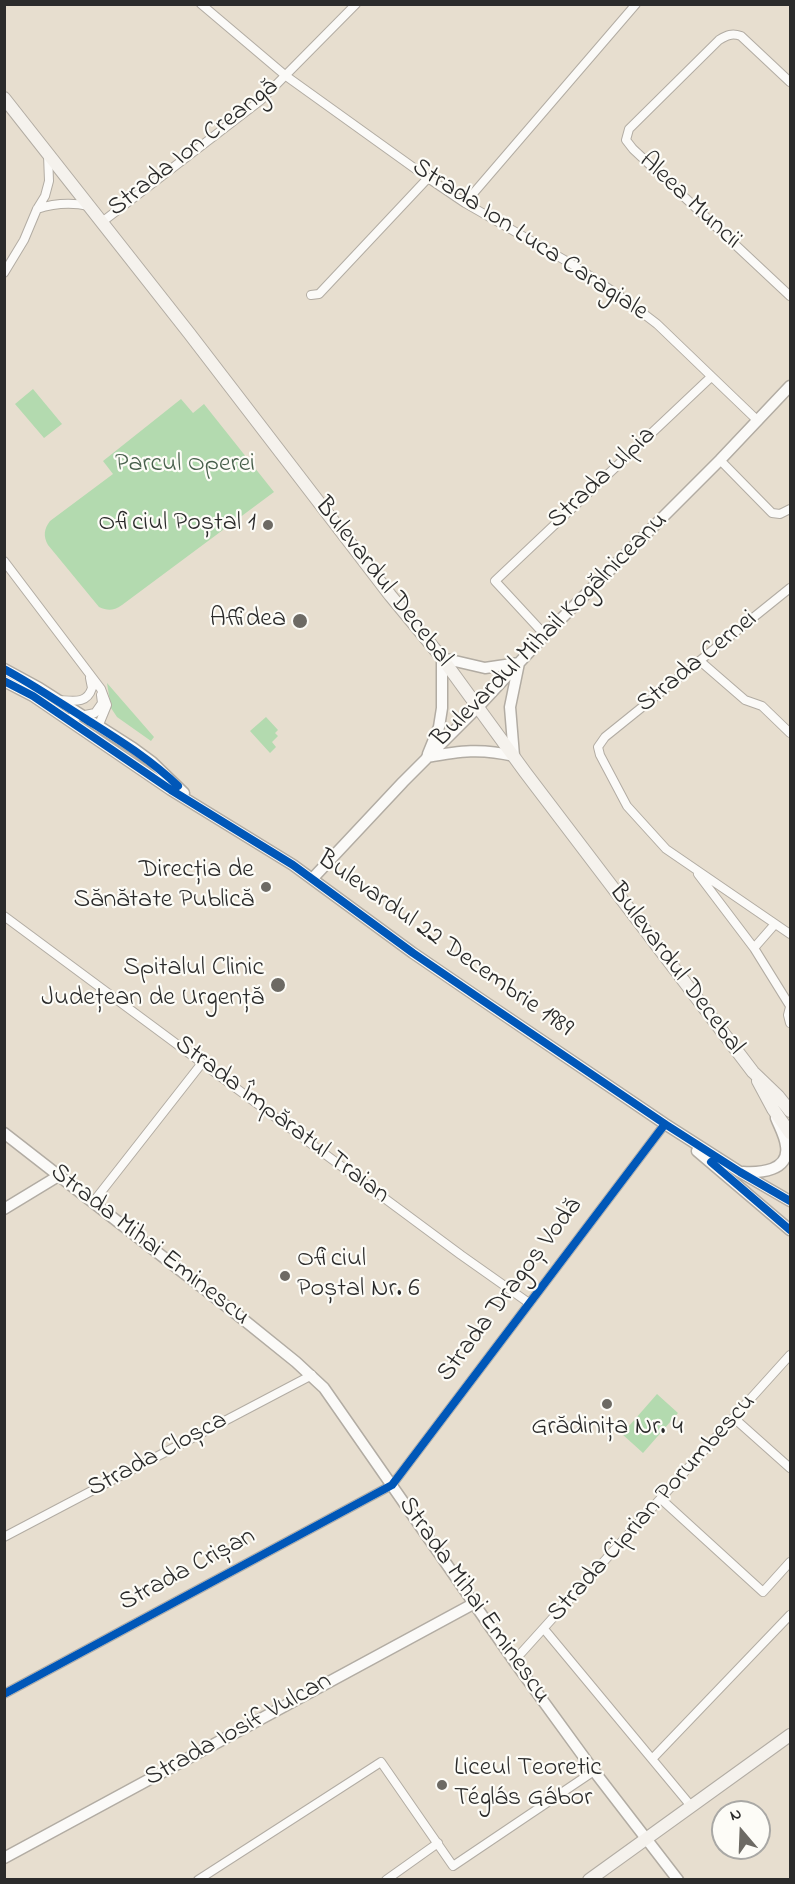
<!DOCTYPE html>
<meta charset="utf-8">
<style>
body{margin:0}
#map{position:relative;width:795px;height:1884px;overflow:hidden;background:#e7decf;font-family:"Indie Flower",sans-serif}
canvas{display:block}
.frame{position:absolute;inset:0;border:6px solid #2b2b2b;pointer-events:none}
.north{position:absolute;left:711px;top:1800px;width:60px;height:60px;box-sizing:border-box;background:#fdfcf7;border:2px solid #a9a8a5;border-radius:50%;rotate:341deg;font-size:16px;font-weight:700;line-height:24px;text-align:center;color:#2b2b2b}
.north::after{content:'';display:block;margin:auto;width:21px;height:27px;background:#6d6a64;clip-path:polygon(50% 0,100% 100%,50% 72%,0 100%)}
</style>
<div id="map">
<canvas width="795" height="1884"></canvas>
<div class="frame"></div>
<div class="north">N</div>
</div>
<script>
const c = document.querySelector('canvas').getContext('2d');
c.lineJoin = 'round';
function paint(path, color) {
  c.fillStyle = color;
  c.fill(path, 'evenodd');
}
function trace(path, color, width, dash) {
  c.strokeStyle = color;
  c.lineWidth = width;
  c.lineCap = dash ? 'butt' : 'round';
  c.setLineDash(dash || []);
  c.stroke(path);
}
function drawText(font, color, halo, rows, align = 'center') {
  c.font = font + ' "Indie Flower",sans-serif';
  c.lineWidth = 4.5;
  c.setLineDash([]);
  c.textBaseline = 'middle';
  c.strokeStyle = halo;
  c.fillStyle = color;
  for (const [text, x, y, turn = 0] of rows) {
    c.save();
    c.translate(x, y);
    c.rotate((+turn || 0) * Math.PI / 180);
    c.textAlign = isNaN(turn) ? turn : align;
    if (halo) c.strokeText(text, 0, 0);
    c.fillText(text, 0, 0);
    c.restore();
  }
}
paint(new Path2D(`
 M33 389 62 424 44 438 15 404Z
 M181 399 193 413 204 404 274 492 122 605C113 611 108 611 99 607L48 545C43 536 44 529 50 521L113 474 103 461Z
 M107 683 154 737 151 741 117 717 111 708Z
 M266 717 278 730 275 733 278 736 272 742 276 747 270 753 250 731Z
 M657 1394 678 1413 643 1453 622 1434Z`), '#b3daaf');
const minor = new Path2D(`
 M201 4 286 76 428 178 465 203 575 266 627 301 657 324 758 421
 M790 82 741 36C732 33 727 35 719 40L629 129 626 140 633 149 790 296
 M465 203 636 4
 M37 209C55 203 70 202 89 206
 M102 222 261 100 356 4
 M4 273 24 240 37 209 45 196 49 181 48 155
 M311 295 319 294 428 178
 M720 460 772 513 780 514 790 509
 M4 561 101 689 107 705 98 727
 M790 588 605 737 598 747 600 755 627 806 666 849 790 934
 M545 635 495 581 711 377
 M700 661 745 700 762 706 790 733
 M59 700C74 701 87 704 92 688L90 678
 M66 719 95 713 102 703 101 695
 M698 874 754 948 790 1006
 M4 916 461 1255 529 1303
 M754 948 775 924
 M790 1007 788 1015 790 1023
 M94 1201 202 1063
 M735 1419 790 1468
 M661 1499 763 1592 790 1562
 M4 1537 312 1375
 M544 1629 691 1806
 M514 1661 790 1355
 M4 1694 392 1485 665 1124
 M653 1758 790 1615
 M198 1880 381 1762 453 1866 594 1771
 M386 1880 438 1843`);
const tertiary = new Path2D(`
 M4 669 39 688 133 748 152 762 184 793
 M4 681 33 696 171 790 293 865 413 953 476 996 665 1124 740 1172 790 1201
 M428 754 439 727 442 708V658L485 668 519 663
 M427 757C460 751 481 748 514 756L510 707 519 663
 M313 878 403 782 478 707 545 635 720 460 790 386
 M4 1133 239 1316 296 1362 324 1388 514 1661 594 1771 678 1880
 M697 1151 790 1230
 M743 1172C760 1173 790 1171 786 1146 785 1136 779 1126 776 1118
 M4 1209 60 1175
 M4 1858 473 1604`);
const secondary = new Path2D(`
 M4 98 189 333 390 595 442 658 525 772 753 1072 778 1096 790 1111
 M758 1081 773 1109 790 1133
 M589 1880 790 1735`);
trace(minor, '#b2aca3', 10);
trace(tertiary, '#b2aca3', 13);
trace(secondary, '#b2aca3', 14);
trace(minor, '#fbfaf8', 8);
trace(tertiary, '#fbfaf8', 10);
trace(secondary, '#f5f2ed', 12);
trace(new Path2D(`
 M4 669C32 684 57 701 84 718 117 739 149 758 178 786
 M4 681 33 696 171 790 293 865 413 953 476 996 665 1124 740 1172 790 1201
 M711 1162 790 1230
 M4 1694 392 1485 665 1124`), '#0057b8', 8);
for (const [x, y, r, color] of [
 [268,525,6,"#6d6a64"],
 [300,621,8,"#6d6a64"],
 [266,887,6,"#6d6a64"],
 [278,985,8,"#6d6a64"],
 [285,1276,6,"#6d6a64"],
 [607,1404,6,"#6d6a64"],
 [442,1785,6,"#6d6a64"]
]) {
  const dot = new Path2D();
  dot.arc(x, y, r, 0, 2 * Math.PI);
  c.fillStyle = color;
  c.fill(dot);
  trace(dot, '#fdfcf7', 2);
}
drawText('26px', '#2b2b2b', '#fdfcf7', [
 ["Strada Ion Creangă",194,149,-38],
 ["Aleea Muncii",689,202,43],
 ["Strada Ion Luca Caragiale",529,241,33],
 ["Strada Ulpia",603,479,-43],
 ["Bulevardul Decebal",382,583,52],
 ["Bulevardul Mihail Kogălniceanu",551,631,-45],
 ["Strada Cernei",698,663,-39],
 ["Bulevardul 22 Decembrie 1989",444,945,35],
 ["Bulevardul Decebal",675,970,53],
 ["Strada Împăratul Traian",281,1121,37],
 ["Strada Mihai Eminescu",149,1246,38],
 ["Strada Dragoș Vodă",511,1291,-53],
 ["Strada Cloșca",158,1456,-28],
 ["Strada Ciprian Porumbescu",653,1509,-48],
 ["Strada Crișan",188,1571,-28],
 ["Strada Mihai Eminescu",473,1601,55],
 ["Strada Iosif Vulcan",239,1731,-29]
]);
drawText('26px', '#475f4b', '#fdfcf7', [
 ["Parcul Operei",185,466]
]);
drawText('26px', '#2b2b2b', '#fdfcf7', [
 ["Oficiul Poștal 1",256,525],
 ["Affidea",286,621],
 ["Direcția de",254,872],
 ["Sănătate Publică",254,902],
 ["Spitalul Clinic",264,970],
 ["Județean de Urgență",264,1000],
 ["Oficiul",297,1261,"left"],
 ["Poștal Nr. 6",297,1291,"left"],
 ["Grădinița Nr. 4",607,1429,"center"],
 ["Liceul Teoretic",454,1770,"left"],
 ["Téglás Gábor",454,1800,"left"]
], 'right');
</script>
